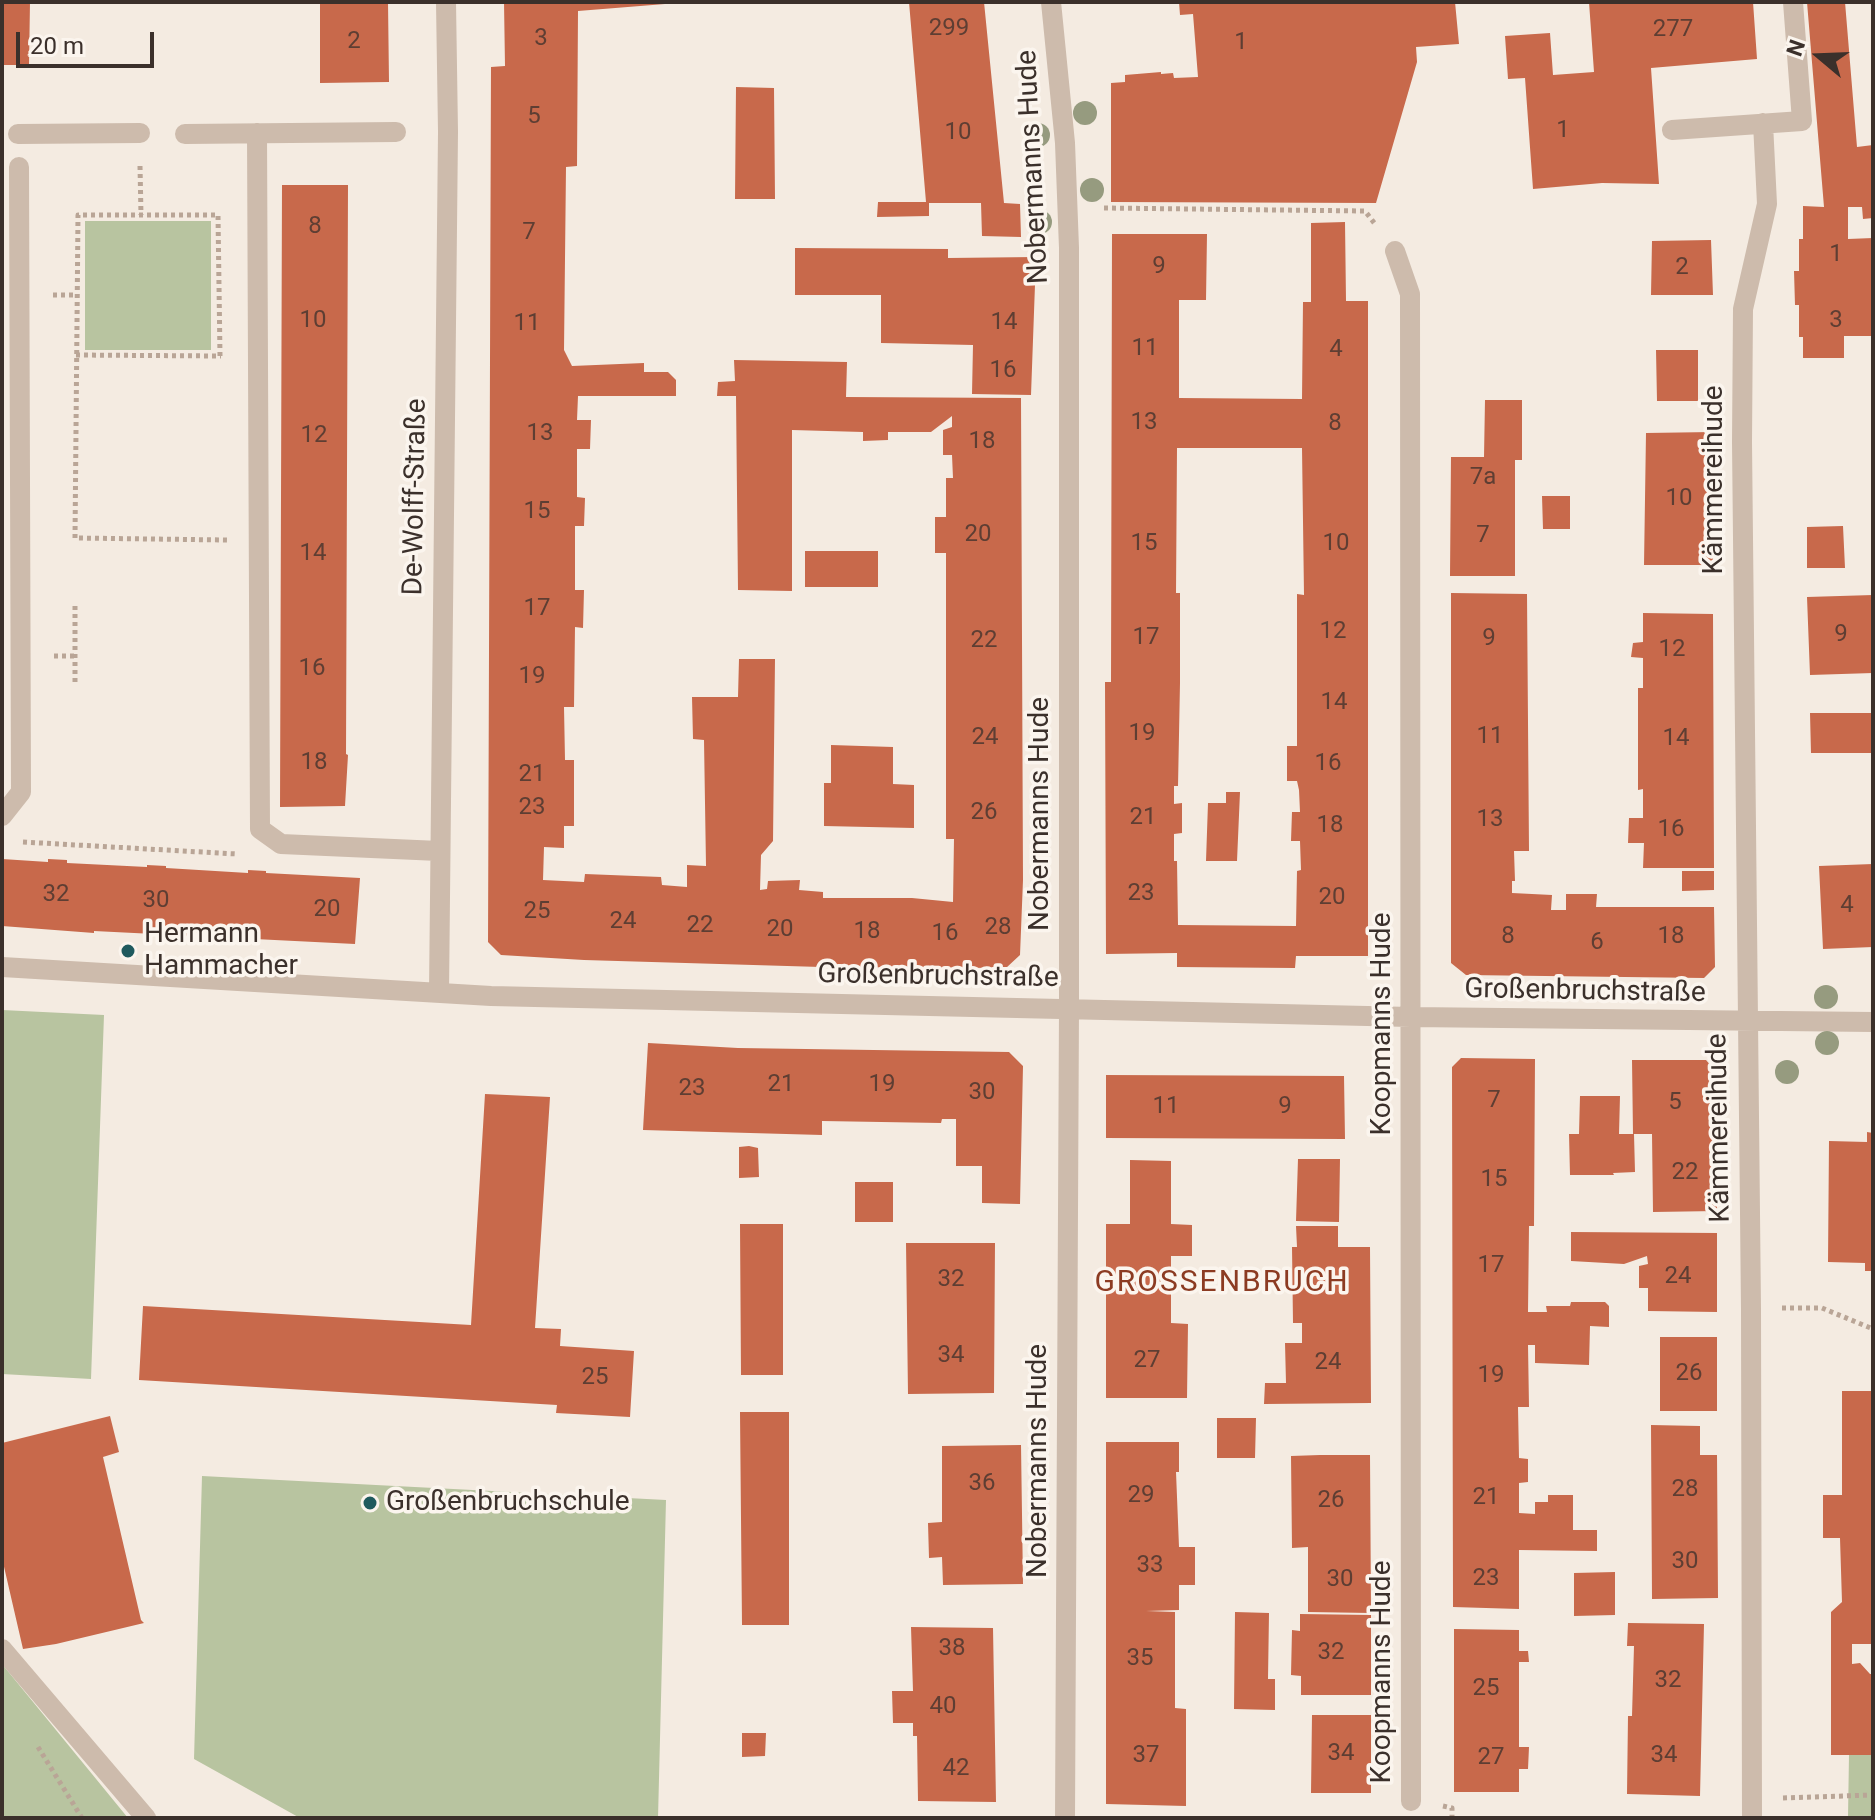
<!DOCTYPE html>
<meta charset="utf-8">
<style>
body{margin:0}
#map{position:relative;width:1875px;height:1820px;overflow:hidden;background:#f4ebe1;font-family:Roboto,sans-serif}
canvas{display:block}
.frame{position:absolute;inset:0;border:4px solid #3b302b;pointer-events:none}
.north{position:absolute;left:1779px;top:16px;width:80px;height:80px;-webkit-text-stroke:6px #fbf5ee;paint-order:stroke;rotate:289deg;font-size:22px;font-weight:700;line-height:32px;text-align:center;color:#3b302b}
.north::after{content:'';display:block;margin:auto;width:28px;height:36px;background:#3b302b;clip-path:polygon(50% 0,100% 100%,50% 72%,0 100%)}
.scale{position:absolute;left:16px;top:32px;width:138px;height:36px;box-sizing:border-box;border:4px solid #3b302b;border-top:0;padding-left:10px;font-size:24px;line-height:28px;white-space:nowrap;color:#3b302b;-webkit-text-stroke:6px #fbf5ee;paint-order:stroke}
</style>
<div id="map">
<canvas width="1875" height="1820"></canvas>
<div class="frame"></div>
<div class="north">N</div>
<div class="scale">20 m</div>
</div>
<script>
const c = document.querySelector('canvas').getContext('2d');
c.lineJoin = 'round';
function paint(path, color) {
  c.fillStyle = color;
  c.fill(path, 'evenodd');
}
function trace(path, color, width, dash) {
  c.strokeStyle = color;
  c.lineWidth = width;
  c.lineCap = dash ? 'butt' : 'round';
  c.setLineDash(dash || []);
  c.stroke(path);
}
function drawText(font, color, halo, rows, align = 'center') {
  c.font = font + ' Roboto,sans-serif';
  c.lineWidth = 7;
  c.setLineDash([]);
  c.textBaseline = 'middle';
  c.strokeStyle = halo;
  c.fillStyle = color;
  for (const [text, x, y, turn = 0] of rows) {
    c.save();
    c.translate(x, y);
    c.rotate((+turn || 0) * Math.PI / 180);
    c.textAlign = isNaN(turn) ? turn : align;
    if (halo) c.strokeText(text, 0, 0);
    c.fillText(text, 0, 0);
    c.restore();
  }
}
paint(new Path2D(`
 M85 221H211V350H85Z
 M2 1010 104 1015 91 1379 2 1374Z
 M202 1476 666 1500 658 1818H300L194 1759Z
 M2 1664 128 1818H2Z
 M1849 1755H1873V1817H1848Z`), '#b8c4a0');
paint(new Path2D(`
 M2 2H30L29 65H2Z
 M320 2H388L389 82 320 83Z
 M504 2H665V4L578 11 577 166 566 167 564 350 572 366 644 363V372H668L676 380V396H578L577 420H591L590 449H577V497L585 498 584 526H575V590H584L583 628 575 627 574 707H564L565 760H574V826H564V848L544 847 543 880 584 882 585 874 661 877 662 885 687 887V865L706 866 704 740 693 739 692 697H738L739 659H775L773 841 761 855 760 890 767 889 768 881 800 880 799 890 823 892V898H912L953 902 954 839H946V553H935V517H946V478H953L952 455H943V430L952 427V416L931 432H888V440L863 441V432L792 430V591L738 590 736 396H717L718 382 735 381 734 360 847 362 846 397 1021 398 1023 880 1020 955 1006 968 821 967 584 960 501 955 488 942 491 67 505 66Z
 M909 2H984L1004 203 1020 204 1021 237 982 236 981 203H929V216L877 217 878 202H926Z
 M1179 2H1455L1459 44 1416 47 1417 62 1376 203 1111 202V83L1125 82V75L1161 72V74L1173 73 1174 78 1198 77 1193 14 1180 15Z
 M1589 2H1753L1757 59 1651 68 1659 184 1602 183 1533 189 1525 78 1508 79 1505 36 1550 33 1553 75 1594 72Z
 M1807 2H1845L1857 147 1873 145V218L1863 219 1862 207H1848V239L1873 238V336H1844V358H1803V337H1799V305H1795L1794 271H1799V239H1803V206L1824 207Z
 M736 87 774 88 775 199H735Z
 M282 185H348L346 754 348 755 345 806 280 807Z
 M1345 222 1346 301H1368V956H1296L1295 968 1177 967V953L1106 954 1105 682H1111L1112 234H1207L1206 300H1179V398L1302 399 1303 302H1311V223ZM1177 448H1302L1304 595 1297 594V746H1287V781H1297L1299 790 1300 812H1292L1291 841H1300L1301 870 1297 871 1296 926 1178 925 1177 861H1174V834L1182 833V803L1174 804V786H1178L1180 683V593H1176Z
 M1711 240 1713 295H1651L1652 241Z
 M795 248 948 249V258L1036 257 1031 395 972 394 973 345 881 343V295H795Z
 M1656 350H1698V401H1657Z
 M1485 400H1522V460H1515V576H1450L1451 457H1484Z
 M1713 432V565H1644L1646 433Z
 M1542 496H1570V529H1543Z
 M1843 526 1845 568H1807V527Z
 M805 551H878V587H805Z
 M1451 593 1527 594 1529 851H1514L1515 881H1512V893L1552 895 1551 910H1566V894H1597L1596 907H1714L1715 967 1704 978 1466 975 1451 963Z
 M1873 595V673L1810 675 1807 597Z
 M1643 613 1713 614 1714 868H1643L1644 843H1628L1629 818H1643V789L1638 790V688H1643V658L1631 657 1633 643 1643 642Z
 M1810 713H1873V753H1811Z
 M831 745 893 747V784L914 785V828L824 826V783H831Z
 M1226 792H1240L1237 861H1206L1208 803H1226Z
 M2 859 48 862V859L67 860V863L147 867V865L166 866V868L248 873V870L266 871V873L360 878 355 944 94 931V933L2 926Z
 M1873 864V947L1823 949 1819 866Z
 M1682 871H1714V890L1682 891Z
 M648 1043 738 1048 1009 1052 1023 1066 1020 1204 982 1203V1166H956V1119H942L941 1123 822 1121V1135L643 1130Z
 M1461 1058 1535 1059 1534 1226H1529L1528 1312H1547L1546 1306H1570L1571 1302H1605L1609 1306V1327L1590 1326 1589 1365 1535 1363V1345H1528L1529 1407H1518L1519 1458 1528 1459V1482L1519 1483V1513L1535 1514V1502H1548V1495H1573V1530H1597V1551L1519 1550V1609L1453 1607 1452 1067Z
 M1632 1060H1706L1717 1073V1211L1653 1212 1652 1134H1634L1635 1172 1613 1173 1614 1175H1570L1569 1134H1579L1580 1096H1620L1619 1134H1633Z
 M1106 1075 1344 1076 1345 1139 1106 1138Z
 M485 1094 550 1097 535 1328 561 1329 560 1346 634 1351 630 1417 556 1413 557 1405 139 1380 143 1306 471 1325Z
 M1867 1132 1873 1133V1271H1865V1263L1828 1262 1829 1141 1867 1142Z
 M749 1146 758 1148 759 1177 739 1178V1147Z
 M1298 1159H1340L1339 1222 1296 1221Z
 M1130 1160 1171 1161V1224L1192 1225V1256H1171V1323L1188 1324 1187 1398H1106V1224H1130Z
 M855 1182H893V1222H855Z
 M740 1224H783V1375H741Z
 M1296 1226H1338V1247H1370L1371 1403 1264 1404 1265 1383H1286L1285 1343H1302V1323H1293L1292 1247H1297Z
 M1571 1232 1717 1233V1312L1648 1311V1288H1639V1266L1648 1264 1647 1256 1624 1264 1571 1261Z
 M906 1243H995L994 1393 908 1394Z
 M1660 1337H1717V1411H1660Z
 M1842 1391H1873V1644H1852V1664L1860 1663 1870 1674H1873V1755H1831V1612L1842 1602 1840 1538H1823V1495H1842Z
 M740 1412H789V1625H742Z
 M110 1416 119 1452 103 1457 141 1620 144 1623 56 1644 23 1649 2 1558V1443Z
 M1217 1418H1256L1255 1458H1217Z
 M1651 1425 1700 1426V1455H1717L1718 1598 1652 1599Z
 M1106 1442H1179V1472H1176L1179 1547H1195V1585H1179V1610L1146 1611 1175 1612V1708L1186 1709V1806L1106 1804Z
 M1021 1445 1023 1584 943 1585 942 1557 929 1558 928 1523 942 1522V1446Z
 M1320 1455H1370L1371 1613 1308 1612V1547L1292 1548 1291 1456Z
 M1615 1572V1615L1574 1616V1573Z
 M1235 1612 1269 1613 1268 1679H1275V1710L1234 1709Z
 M1300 1614 1371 1615V1695H1301V1676L1291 1675 1292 1630 1300 1631Z
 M1628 1623 1704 1624 1700 1796 1627 1794 1628 1716H1632L1634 1646H1627Z
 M911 1627 993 1628 996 1802 918 1801 917 1736H913V1723H893L892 1691H913Z
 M1454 1629 1519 1630V1651H1528L1529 1662H1519V1747H1529L1528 1769H1519V1792H1454Z
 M1312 1715H1371V1793H1311Z
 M742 1733H766L765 1756 742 1757Z`), '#c8694b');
trace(new Path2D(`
 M140 166 141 215
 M1104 208 1365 211 1375 224
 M53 295H77
 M76 355 221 356
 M220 356 218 215H78L75 538 227 540
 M54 656H75
 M75 682V606
 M23 842 237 854
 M1782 1308H1822L1873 1329
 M38 1747 82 1818
 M1783 1798 1873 1795
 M1443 1806 1452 1808V1818`), '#b9a596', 5, [4, 4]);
trace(new Path2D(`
 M1051 2 1065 143 1069 248V1008L1065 1818
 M1672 130 1802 121 1793 2
 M257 133 260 829 281 844 439 851
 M18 134 140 133
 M185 134 396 132
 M1395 251 1410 294 1411 1801
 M2 816 21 792 19 167
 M2 967 491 996 1411 1017 1873 1022
 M439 993 448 132 446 2
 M2 1649 146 1818
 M1752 1818 1751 1309 1742 442 1743 309 1767 204 1763 123`), '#cdbbac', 20);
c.fillStyle = '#969b7f';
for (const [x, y] of [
 [1085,113],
 [1038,135],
 [1092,190],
 [1040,222],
 [1826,997],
 [1827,1043],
 [1787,1072]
]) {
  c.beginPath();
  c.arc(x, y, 12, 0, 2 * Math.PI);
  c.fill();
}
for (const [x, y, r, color] of [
 [128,951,8,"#1f5a5e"],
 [370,1503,8,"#1f5a5e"]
]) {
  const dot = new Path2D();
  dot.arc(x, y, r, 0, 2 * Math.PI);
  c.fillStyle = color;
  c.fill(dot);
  trace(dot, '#fbf5ee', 3);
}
drawText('24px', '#5e3e33', null, [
 ["299",949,29],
 ["277",1673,30],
 ["3",541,39],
 ["2",354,42],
 ["1",1241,43],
 ["5",534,117],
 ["1",1563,131],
 ["10",958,133],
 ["8",315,227],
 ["7",529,233],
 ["1",1836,255],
 ["9",1159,267],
 ["2",1682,268],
 ["10",313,321],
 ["3",1836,321],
 ["14",1004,323],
 ["11",527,324],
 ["11",1145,349],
 ["4",1336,350],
 ["16",1003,371],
 ["13",1144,423],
 ["8",1335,424],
 ["13",540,434],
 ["12",314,436],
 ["18",982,442],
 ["7a",1483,478],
 ["10",1679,499],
 ["15",537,512],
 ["20",978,535],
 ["7",1483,536],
 ["15",1144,544],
 ["10",1336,544],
 ["14",313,554],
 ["17",537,609],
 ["12",1333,632],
 ["9",1841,635],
 ["17",1146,638],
 ["9",1489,639],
 ["22",984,641],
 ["12",1672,650],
 ["16",312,669],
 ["19",532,677],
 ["14",1334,703],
 ["19",1142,734],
 ["11",1490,737],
 ["24",985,738],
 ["14",1676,739],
 ["18",314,763],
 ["16",1328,764],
 ["21",532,775],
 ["23",532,808],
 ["26",984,813],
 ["21",1143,818],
 ["13",1490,820],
 ["18",1330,826],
 ["16",1671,830],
 ["23",1141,894],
 ["32",56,895],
 ["20",1332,898],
 ["30",156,901],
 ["4",1847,906],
 ["20",327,910],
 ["25",537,912],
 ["24",623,922],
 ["22",700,926],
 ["28",998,928],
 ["20",780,930],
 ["18",867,932],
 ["16",945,934],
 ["8",1508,937],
 ["18",1671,937],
 ["6",1597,943],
 ["21",781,1085],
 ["19",882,1085],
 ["23",692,1089],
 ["30",982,1093],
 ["7",1494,1101],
 ["5",1675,1103],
 ["11",1166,1107],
 ["9",1285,1107],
 ["22",1685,1173],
 ["15",1494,1180],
 ["17",1491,1266],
 ["24",1678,1277],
 ["32",951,1280],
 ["34",951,1356],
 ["27",1147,1361],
 ["24",1328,1363],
 ["26",1689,1374],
 ["19",1491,1376],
 ["25",595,1378],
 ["36",982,1484],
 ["28",1685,1490],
 ["29",1141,1496],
 ["21",1486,1498],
 ["26",1331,1501],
 ["30",1685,1562],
 ["33",1150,1566],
 ["23",1486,1579],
 ["30",1340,1580],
 ["38",952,1649],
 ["32",1331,1653],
 ["35",1140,1659],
 ["32",1668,1681],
 ["25",1486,1689],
 ["40",943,1707],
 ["34",1341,1754],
 ["37",1146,1756],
 ["34",1664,1756],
 ["27",1491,1758],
 ["42",956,1769]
]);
drawText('28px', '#3b302b', '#fbf5ee', [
 ["Nobermanns Hude",1034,167,-93],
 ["Kämmereihude",1715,480,-90],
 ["De-Wolff-Straße",416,497,-89],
 ["Nobermanns Hude",1041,814,-90],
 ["Großenbruchstraße",938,977,1],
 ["Großenbruchstraße",1585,992,1],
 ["Koopmanns Hude",1383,1024,-90],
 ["Kämmereihude",1720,1128,-91],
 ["Nobermanns Hude",1039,1461,-90],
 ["Koopmanns Hude",1383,1672,-90]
]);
drawText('28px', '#3b302b', '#fbf5ee', [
 ["Hermann",144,935],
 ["Hammacher",144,967],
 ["Großenbruchschule",386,1503]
], 'left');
c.letterSpacing = '2px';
drawText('30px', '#8c3b22', '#fbf5ee', [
 ["GROSSENBRUCH",1222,1283]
]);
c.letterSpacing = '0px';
</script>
